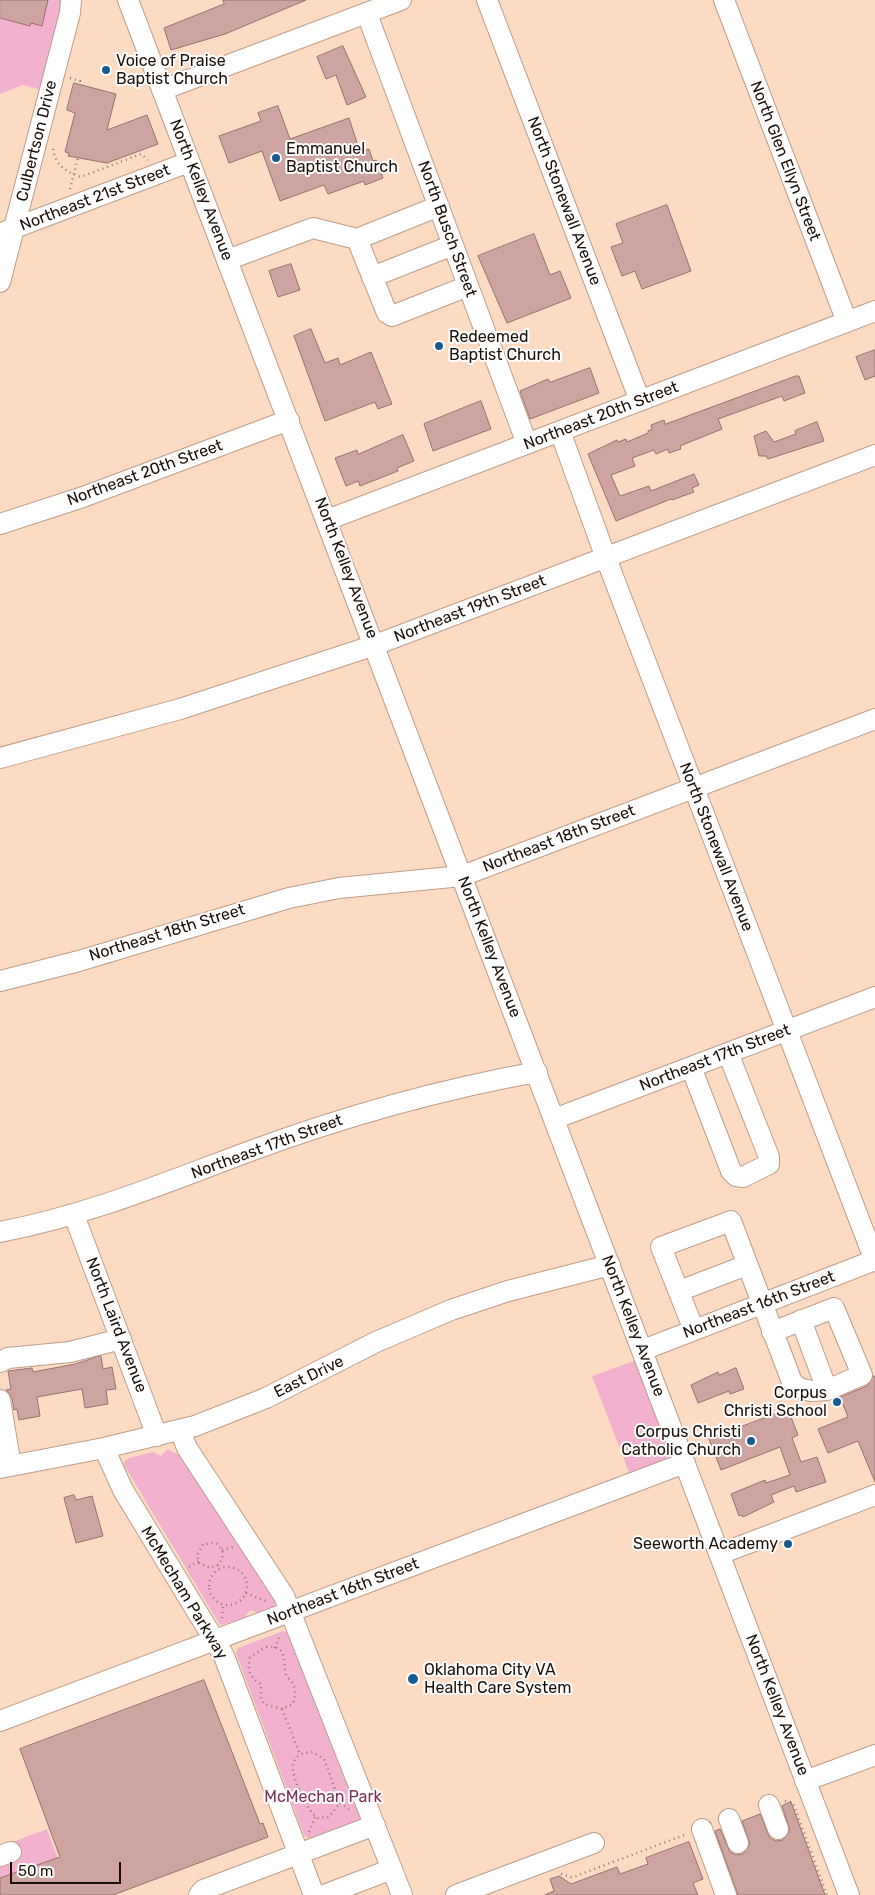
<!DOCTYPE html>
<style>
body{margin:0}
#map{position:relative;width:875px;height:1895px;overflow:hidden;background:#fddbc3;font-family:Rubik,sans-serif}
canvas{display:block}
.scale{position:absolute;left:10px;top:1862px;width:111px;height:22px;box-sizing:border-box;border:2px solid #1b1008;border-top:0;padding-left:6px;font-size:15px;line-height:18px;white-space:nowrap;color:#1b1008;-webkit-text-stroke:4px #fff;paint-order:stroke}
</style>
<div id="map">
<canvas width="875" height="1895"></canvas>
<div class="scale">50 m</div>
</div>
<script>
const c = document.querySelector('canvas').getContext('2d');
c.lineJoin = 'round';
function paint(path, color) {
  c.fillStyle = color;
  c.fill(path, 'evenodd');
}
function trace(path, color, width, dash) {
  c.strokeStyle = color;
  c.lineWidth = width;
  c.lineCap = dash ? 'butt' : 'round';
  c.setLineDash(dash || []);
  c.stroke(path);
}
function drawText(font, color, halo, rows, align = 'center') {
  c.font = font + ' Rubik,sans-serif';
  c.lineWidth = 4;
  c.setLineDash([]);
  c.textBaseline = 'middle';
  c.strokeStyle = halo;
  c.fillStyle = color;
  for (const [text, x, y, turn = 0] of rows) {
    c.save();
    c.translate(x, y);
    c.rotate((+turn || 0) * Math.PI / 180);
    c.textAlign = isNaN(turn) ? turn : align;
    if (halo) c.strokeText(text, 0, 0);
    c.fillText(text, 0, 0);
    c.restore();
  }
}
paint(new Path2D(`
 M0 0H64L41 90 23 85 0 94Z
 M637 1360 672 1453 667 1462 630 1475 592 1376Z
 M167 1449 179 1455 276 1600 274 1607 257 1614 254 1611H249L244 1619 220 1625 124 1465V1462L129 1458 153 1452 161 1456Z
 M283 1631 288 1632 364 1814 360 1821 310 1839 304 1835 236 1653 238 1648Z
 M47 1829 71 1895H0V1847Z`), '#f3b1d0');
const building = new Path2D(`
 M0 0H48L42 26 31 23 30 26 0 18Z
 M223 0H306L225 34 171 50 164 28 224 4Z
 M343 46 366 97 347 105 336 75 326 79 317 57Z
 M74 83 116 94 107 130 147 115 158 144 107 163 68 156 69 153 65 152 75 113 67 110Z
 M278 106 290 139 349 118 360 152 369 149 373 161 376 160 383 178 365 185 364 181 328 194 324 185 280 201 262 151 229 163 219 136 261 121 258 113Z
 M667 205 691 271 642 289 635 271 622 276 611 247 623 243 616 224Z
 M534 234 550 275 560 271 571 298 507 323 478 256Z
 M291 264 300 290 278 297 269 271Z
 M311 329 325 363 338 358 340 365 371 352 392 404 378 409 375 402 325 421 294 336Z
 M875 350V376L865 380 856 357Z
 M590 368 599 393 530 419 520 391 548 379 550 382Z
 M796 376H799L805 393 784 401 782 396 718 419 722 429 680 446 681 449 669 453 668 449 656 454 654 450 632 458 635 466 611 475 620 496 649 486 651 491 694 474 699 485 692 488 694 492 672 500 671 499 616 521 588 454 617 440 618 442 626 439 627 442 648 433V431L652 429 651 425 664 420 665 424Z
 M481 401 491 429 433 451 424 424Z
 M817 422 824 441 768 459 766 456H759L754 436 766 431 774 442 796 434 795 431Z
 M403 435 414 461 397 468 398 471 360 486 358 481 346 486 335 458 357 450 358 454Z
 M101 1356 103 1369 112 1367 116 1389 106 1390 108 1404 85 1408 82 1389 37 1397 40 1416 19 1420 17 1409 14 1410 12 1398 6 1390 11 1389 8 1371 32 1368 33 1372 75 1364Z
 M736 1368 744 1389 730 1394 729 1391 698 1403 691 1385 718 1372 719 1375Z
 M874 1376H875V1482L858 1441 828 1453 818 1429 848 1417 840 1397 867 1386Z
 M781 1412 782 1415 789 1412 798 1435 792 1438 801 1462 817 1457 826 1482 796 1492 794 1486 771 1495 774 1502 743 1517 742 1515 739 1516 731 1494 765 1480 766 1483 790 1475 780 1447 721 1470 709 1439Z
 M74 1495 76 1500 92 1496 103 1536 76 1543 64 1498Z
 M204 1680 260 1824 263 1823 268 1837 113 1895H0V1878L60 1857 20 1749Z
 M791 1802 825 1895H738L715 1831 720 1829 730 1852 736 1855 743 1854 750 1844 742 1821 760 1814 770 1838 776 1841 783 1840 790 1830 782 1806Z
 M689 1842 703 1879 693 1883 698 1895H545L554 1891 550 1879 559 1876 571 1884 617 1867 620 1874 648 1864 646 1858Z`);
paint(building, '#cea4a1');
trace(building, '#98716e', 1);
const minor = new Path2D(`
 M128 0 849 1895
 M487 0 640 401
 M724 0 847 322
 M367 14 527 444
 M162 90 401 0
 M439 206 357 239 387 313 392 316 468 286
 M4 232 189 162
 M227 260 313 228 357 239
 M372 277 453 245
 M0 282 70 13 71 0
 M560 431 606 558 875 1261
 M327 520 875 311
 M0 524 83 497 289 420
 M0 758 180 709 375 645 875 455
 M0 981 79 961 289 898 339 888 462 876 875 719
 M691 1067 731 1171 736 1176 743 1177 769 1164V1157L728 1053
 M554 1119 875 997
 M74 1215 157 1436
 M0 1232C88 1215 162 1184 245 1153 339 1118 437 1090 537 1072
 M679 1291 747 1265
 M801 1320 827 1390
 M694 1330 661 1247 731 1221 792 1382 799 1388 811 1391 827 1390 862 1375 834 1308 772 1332
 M643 1350 875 1260
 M0 1362 8 1358 70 1352 121 1339
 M0 1400 11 1466
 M180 1430 187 1448 284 1596 402 1895
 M104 1448 123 1490 224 1656 314 1895
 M0 1468 104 1448 195 1426 266 1398 376 1342 451 1310 508 1291 610 1265
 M720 1554 875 1495
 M0 1721 685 1463
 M805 1781 875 1755
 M769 1805 778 1829
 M729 1819 738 1843
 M702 1829 726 1895
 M0 1856 11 1852
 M199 1895 203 1890 375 1825
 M324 1895 392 1869
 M456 1895 594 1843`);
trace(minor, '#be9d87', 22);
trace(new Path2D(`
 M70 78 80 81 79 84
 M53 149C56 166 65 171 81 177L141 154 148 160
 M70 189 78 158
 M222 1550 233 1547
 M218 1565 210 1568 199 1563 197 1555 203 1544 216 1543C224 1549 225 1557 218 1565V1570
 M189 1567 199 1561
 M209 1586a19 19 0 1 1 38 0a19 19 0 1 1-38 0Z
 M246 1593 268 1602
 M222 1618 223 1605
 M266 1647C290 1645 282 1664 286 1675 286 1677 290 1679 291 1681 297 1688 295 1696 293 1704L282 1709 264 1704 261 1698V1684C250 1678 247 1670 250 1657Z
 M275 1648 280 1635
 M282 1709 300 1754 313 1752 324 1759 340 1803 329 1817 318 1818C308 1814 290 1774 293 1764 294 1760 297 1757 300 1754
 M785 1801 793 1803 827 1895
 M340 1803 349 1809
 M309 1832 315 1817
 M561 1874 571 1877 576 1876 687 1834`), '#937c6c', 2.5, [1, 4]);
trace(minor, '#fff', 20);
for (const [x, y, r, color] of [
 [106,70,5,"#175a8f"],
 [276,158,5,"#175a8f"],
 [439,346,5,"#175a8f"],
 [837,1402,5,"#175a8f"],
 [751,1441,5,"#175a8f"],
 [788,1544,5,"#175a8f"],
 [413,1679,6,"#175a8f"]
]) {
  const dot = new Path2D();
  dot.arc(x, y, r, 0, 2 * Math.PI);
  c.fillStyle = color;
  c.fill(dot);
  trace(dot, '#fff', 2);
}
drawText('16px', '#1b1008', '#fff', [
 ["Voice of Praise",116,61],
 ["Baptist Church",116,79],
 ["Emmanuel",286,149],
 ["Baptist Church",286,167],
 ["Redeemed",449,337],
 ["Baptist Church",449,355],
 ["Corpus",827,1393,"right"],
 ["Christi School",827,1411,"right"],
 ["Corpus Christi",741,1432,"right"],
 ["Catholic Church",741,1450,"right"],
 ["Seeworth Academy",778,1544,"right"],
 ["Oklahoma City VA",424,1670],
 ["Health Care System",424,1688]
], 'left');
drawText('16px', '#1b1008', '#fff', [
 ["Culbertson Drive",37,141,-76],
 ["North Glen Ellyn Street",785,161,69],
 ["North Kelley Avenue",201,190,69],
 ["Northeast 21st Street",95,198,-21],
 ["North Stonewall Avenue",564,201,69],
 ["North Busch Street",447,229,70],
 ["Northeast 20th Street",601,416,-21],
 ["Northeast 20th Street",145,473,-20],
 ["North Kelley Avenue",346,568,69],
 ["Northeast 19th Street",470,609,-21],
 ["Northeast 18th Street",559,839,-21],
 ["North Stonewall Avenue",716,847,69],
 ["Northeast 18th Street",167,933,-17],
 ["North Kelley Avenue",489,947,69],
 ["Northeast 17th Street",715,1058,-21],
 ["Northeast 17th Street",267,1147,-20],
 ["Northeast 16th Street",759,1305,-21],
 ["North Laird Avenue",116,1325,69],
 ["North Kelley Avenue",633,1326,69],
 ["East Drive",309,1377,-26],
 ["Northeast 16th Street",343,1592,-21],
 ["McMecham Parkway",184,1593,59],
 ["North Kelley Avenue",777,1705,69]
]);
drawText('16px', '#7d2f5a', '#fff', [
 ["McMechan Park",323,1797]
]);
</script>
